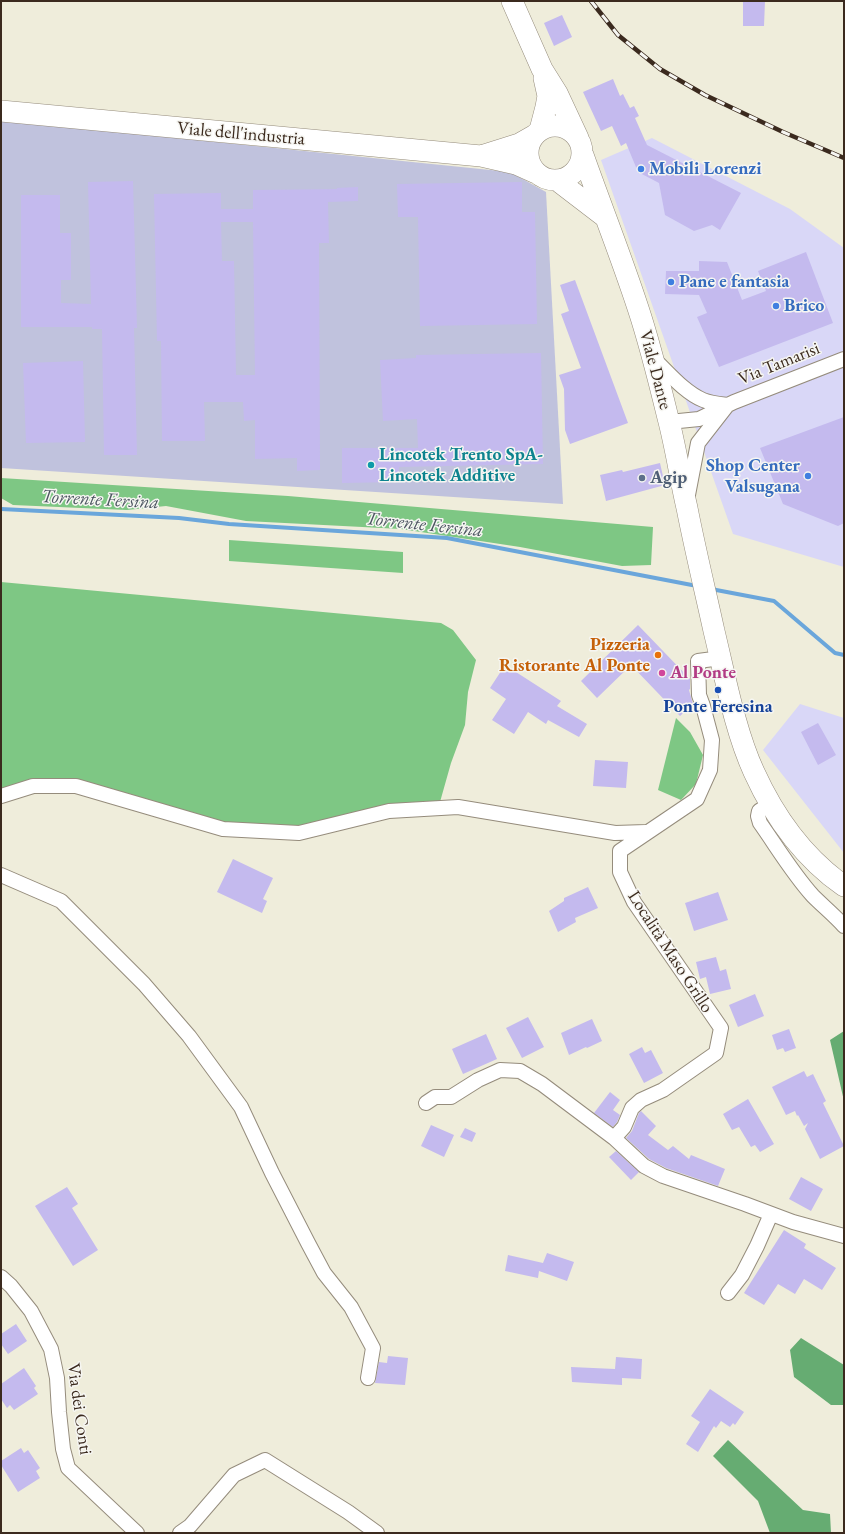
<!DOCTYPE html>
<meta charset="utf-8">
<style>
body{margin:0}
#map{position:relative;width:845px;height:1534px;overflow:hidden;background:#efeddb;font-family:"EB Garamond",serif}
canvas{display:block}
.frame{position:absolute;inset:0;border:2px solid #3b2a1e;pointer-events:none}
</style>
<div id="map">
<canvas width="845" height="1534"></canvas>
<div class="frame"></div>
</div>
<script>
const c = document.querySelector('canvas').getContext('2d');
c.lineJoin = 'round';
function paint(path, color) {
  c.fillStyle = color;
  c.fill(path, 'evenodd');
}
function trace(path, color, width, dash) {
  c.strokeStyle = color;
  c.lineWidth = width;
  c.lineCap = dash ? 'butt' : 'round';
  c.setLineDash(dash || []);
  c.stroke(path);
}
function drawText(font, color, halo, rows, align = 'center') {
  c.font = font + ' "EB Garamond",serif';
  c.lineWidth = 3;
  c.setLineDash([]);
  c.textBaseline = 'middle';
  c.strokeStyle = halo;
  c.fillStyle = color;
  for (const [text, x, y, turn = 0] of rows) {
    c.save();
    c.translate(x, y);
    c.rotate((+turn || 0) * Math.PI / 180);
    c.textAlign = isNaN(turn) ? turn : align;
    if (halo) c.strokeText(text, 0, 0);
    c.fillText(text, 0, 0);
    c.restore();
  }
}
paint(new Path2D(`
 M652 138 790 209 844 248V567L733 534 601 160Z
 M800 704 844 718V853L763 750Z`), '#d9d7f7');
paint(new Path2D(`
 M1 120 510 172 546 192 563 504 1 468Z`), '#c0c2dd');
paint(new Path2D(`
 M1 478 288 496 653 527 651 565 622 566 520 547 401 529 246 521 166 506 127 510 13 505 1 498Z
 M229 540 403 552V573L229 561Z
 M1 582 441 623 453 630 476 660 468 692 465 725 451 763 440 802 299 830 224 826 98 790 1 794Z
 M676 718 690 732 703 755 696 784 681 800 658 790Z`), '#7ec784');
paint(new Path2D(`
 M844 1031V1101L830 1040Z
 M801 1338 844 1365V1405H831L794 1377 790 1350Z
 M728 1440 803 1510 830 1514 831 1533H770L758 1501 713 1456Z`), '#66ac72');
trace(new Path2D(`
 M1 509 179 518 229 524 447 538 697 586
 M711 589 774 601 835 653 844 655`), '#6aa6db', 4);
paint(new Path2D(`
 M743 1H765L764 26H743Z
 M562 15 572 37 554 46 544 23Z
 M613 79 620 96 623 94 630 108 634 106 639 116 635 118 647 145 741 193 720 230 712 225 694 231 665 215 659 183 638 172 626 143 621 146 612 126 601 131 583 92Z
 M133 181 137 328H134L137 455H104L102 329H92V327H21V195H60V233H71V280H61V303L91 304 88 182Z
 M522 182V212H535L537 324 420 326 418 217H398L397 184Z
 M358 187V201L328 202 329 243H319L320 470 297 471V458L255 459V420L244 421 243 402H204L205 441H162L161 341H157L154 194 221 193V209H253V190L337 189V188ZM221 222H253L255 375H236L234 261H222Z
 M806 252 833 323 719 367 697 317 707 313 699 295 665 294 666 271H699V261L727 262 742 300 766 291 758 271Z
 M575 280 628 423 570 444 565 430 564 389 559 375 581 368 561 314 569 311 560 285Z
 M541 353 543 464 399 467V482L342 483V448H418L417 419 383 421 380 360 416 358V355Z
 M83 361 85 442 26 443 23 363Z
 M844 417V523L838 526 783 504 760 448Z
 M660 463 665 485 606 501 600 475 622 470 623 472Z
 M638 625 690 679V689L689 690 693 704 680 716 631 665 597 698 581 681Z
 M505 665 561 701 557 706 587 724 579 737 548 720 546 724 528 712 514 734 492 720 506 699 490 688Z
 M818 723 836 755 818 765 801 732Z
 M595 760 628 762 626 788 593 786Z
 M233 859 273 878 263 899 267 901 262 913 217 892Z
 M588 887 598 908 575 918 576 922 558 932 549 911 564 901V898Z
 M718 892 728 920 694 931 685 903Z
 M716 957 720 971 726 969 731 989 710 994 706 977 700 979 696 962Z
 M755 994 764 1016 738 1027 729 1005Z
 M528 1017 544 1047 522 1058 506 1028Z
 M592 1019 602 1041 587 1048 586 1047 569 1055 561 1033Z
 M789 1029 796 1048 785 1052 783 1048 777 1050 772 1035Z
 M486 1034 497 1059 463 1074 452 1049Z
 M642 1047 645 1053 651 1050 663 1073 644 1083 629 1054Z
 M804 1071 807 1077 813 1074 826 1101 823 1103 844 1146 820 1159 805 1129 808 1123 804 1126 798 1115 797 1116 795 1111 786 1115 772 1087Z
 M610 1092 620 1100 613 1110 620 1115 617 1122 613 1127 594 1113Z
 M748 1099 774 1144 760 1152 755 1145 751 1147 739 1127 732 1130 723 1114Z
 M641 1111 656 1126 648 1135 668 1150 673 1146 689 1159 691 1155 725 1169 718 1186 666 1168 649 1159 626 1138 632 1131 639 1113Z
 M431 1125 454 1135 444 1157 421 1146Z
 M465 1128 476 1133 472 1142 460 1137Z
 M616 1151 639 1172 631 1180 609 1157Z
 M801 1177 823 1189 811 1211 789 1199Z
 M67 1187 78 1204 72 1208 98 1250 73 1266 35 1206Z
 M784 1230 806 1244 804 1248 836 1268 822 1290 804 1279 795 1294 778 1284 764 1305 744 1293Z
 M547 1253 574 1262 567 1281 539 1271 538 1278 505 1271 508 1255 543 1263Z
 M16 1324 27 1341 8 1354 1 1344V1334Z
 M388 1356 408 1358 405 1385 375 1383 379 1362 387 1363Z
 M616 1357 642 1359 641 1379 622 1378V1385L572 1382 571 1367 615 1369Z
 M24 1368 36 1386 34 1388 38 1394 14 1410 10 1405 7 1408 1 1399V1384Z
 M710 1389 744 1412 735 1425 733 1423 730 1427 721 1421 716 1428 714 1426 698 1452 686 1444 700 1422 691 1416Z
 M21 1448 24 1453 28 1450 40 1468 36 1471 40 1478 18 1492 1 1465V1461Z`), '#c4baee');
const street = new Path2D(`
 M653 358C668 372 684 392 703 400 710 403 720 404 728 405
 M669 422 699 419 734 402 844 359
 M688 495 698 443 726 407
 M1 796 33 786H76L223 829 299 833 389 811 458 807 615 833 646 832
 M771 803 759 811 758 816 760 823C777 847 793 874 813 896 823 906 834 915 844 926
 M1 875 61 901 144 984 189 1036 241 1107 272 1173 308 1243 324 1273 351 1307 373 1348 368 1378
 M426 1103 435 1097H451L478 1080 500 1070 520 1071 542 1084 614 1138 624 1127 632 1108 641 1100 663 1090 716 1053 721 1028 634 902 620 872V851L697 799 710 770 712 740 703 706 699 695 698 661 721 658
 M614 1138 644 1166 663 1176 745 1204 793 1222 844 1236
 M1 1277 11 1286 31 1311 51 1349 57 1378 59 1412 63 1449 68 1468 137 1533
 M728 1293 742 1275 757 1246 771 1214
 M180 1533 190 1526 234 1475 265 1460 348 1512 377 1533`);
const secondary = new Path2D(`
 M512 1 542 69 557 93 578 138
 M1 111 481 156 516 164 536 173
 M528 153a27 27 0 1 1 54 0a27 27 0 1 1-54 0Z
 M540 130 546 107 548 96 544 78
 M583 155C601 206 621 256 638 308 650 344 659 381 668 418 676 448 680 478 687 508 695 549 705 590 714 631 725 676 735 731 754 772 774 816 804 858 844 886
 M481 156 519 144 533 136
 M558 181 605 217`);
trace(street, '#958c7c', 16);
trace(secondary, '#958c7c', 22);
trace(street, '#fff', 14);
trace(secondary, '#fff', 21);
const rail = new Path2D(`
 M591 1 618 35 660 69 705 95 783 132 844 158`);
trace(rail, '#3b2a1e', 4.5);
trace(rail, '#f6f6f2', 3, [9]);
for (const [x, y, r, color] of [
 [641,169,4,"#3f7fe0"],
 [671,282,4,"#3f7fe0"],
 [776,306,4,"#3f7fe0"],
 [371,465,4,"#0f9aa8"],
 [808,476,4,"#3f7fe0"],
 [642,478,4,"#5c6f8a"],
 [658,655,4,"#e8710a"],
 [662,673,4,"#d1479c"],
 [718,690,4,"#1a4fb4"]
]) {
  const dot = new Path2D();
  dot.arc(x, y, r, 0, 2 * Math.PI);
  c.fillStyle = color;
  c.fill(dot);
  trace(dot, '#f6f6f2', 1.5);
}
drawText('18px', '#3b2a1e', '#f6f6f2', [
 ["Viale dell'industria",241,134,5],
 ["Via Tamarisi",779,364,-22],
 ["Viale Dante",655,370,75],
 ["Località Maso Grillo",670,952,57],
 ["Via dei Conti",79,1409,82]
]);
drawText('bold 18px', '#366cbe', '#f6f6f2', [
 ["Mobili Lorenzi",649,169],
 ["Pane e fantasia",679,282],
 ["Brico",784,306],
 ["Shop Center",800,466,"right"],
 ["Valsugana",800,487,"right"]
], 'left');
drawText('bold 18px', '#0d838f', '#f6f6f2', [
 ["Lincotek Trento SpA-",379,455],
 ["Lincotek Additive",379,476]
], 'left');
drawText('bold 18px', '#4e5e75', '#f6f6f2', [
 ["Agip",650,478]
], 'left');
drawText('bold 18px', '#c56008', '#f6f6f2', [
 ["Pizzeria",650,645],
 ["Ristorante Al Ponte",650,666]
], 'right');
drawText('bold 18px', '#b23c85', '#f6f6f2', [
 ["Al Ponte",670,673]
], 'left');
drawText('bold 18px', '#164399', '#f6f6f2', [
 ["Ponte Feresina",718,707]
]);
drawText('italic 19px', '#4b5560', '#f6f6f2', [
 ["Torrente Fersina",100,500,3],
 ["Torrente Fersina",424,525,6]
]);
</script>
